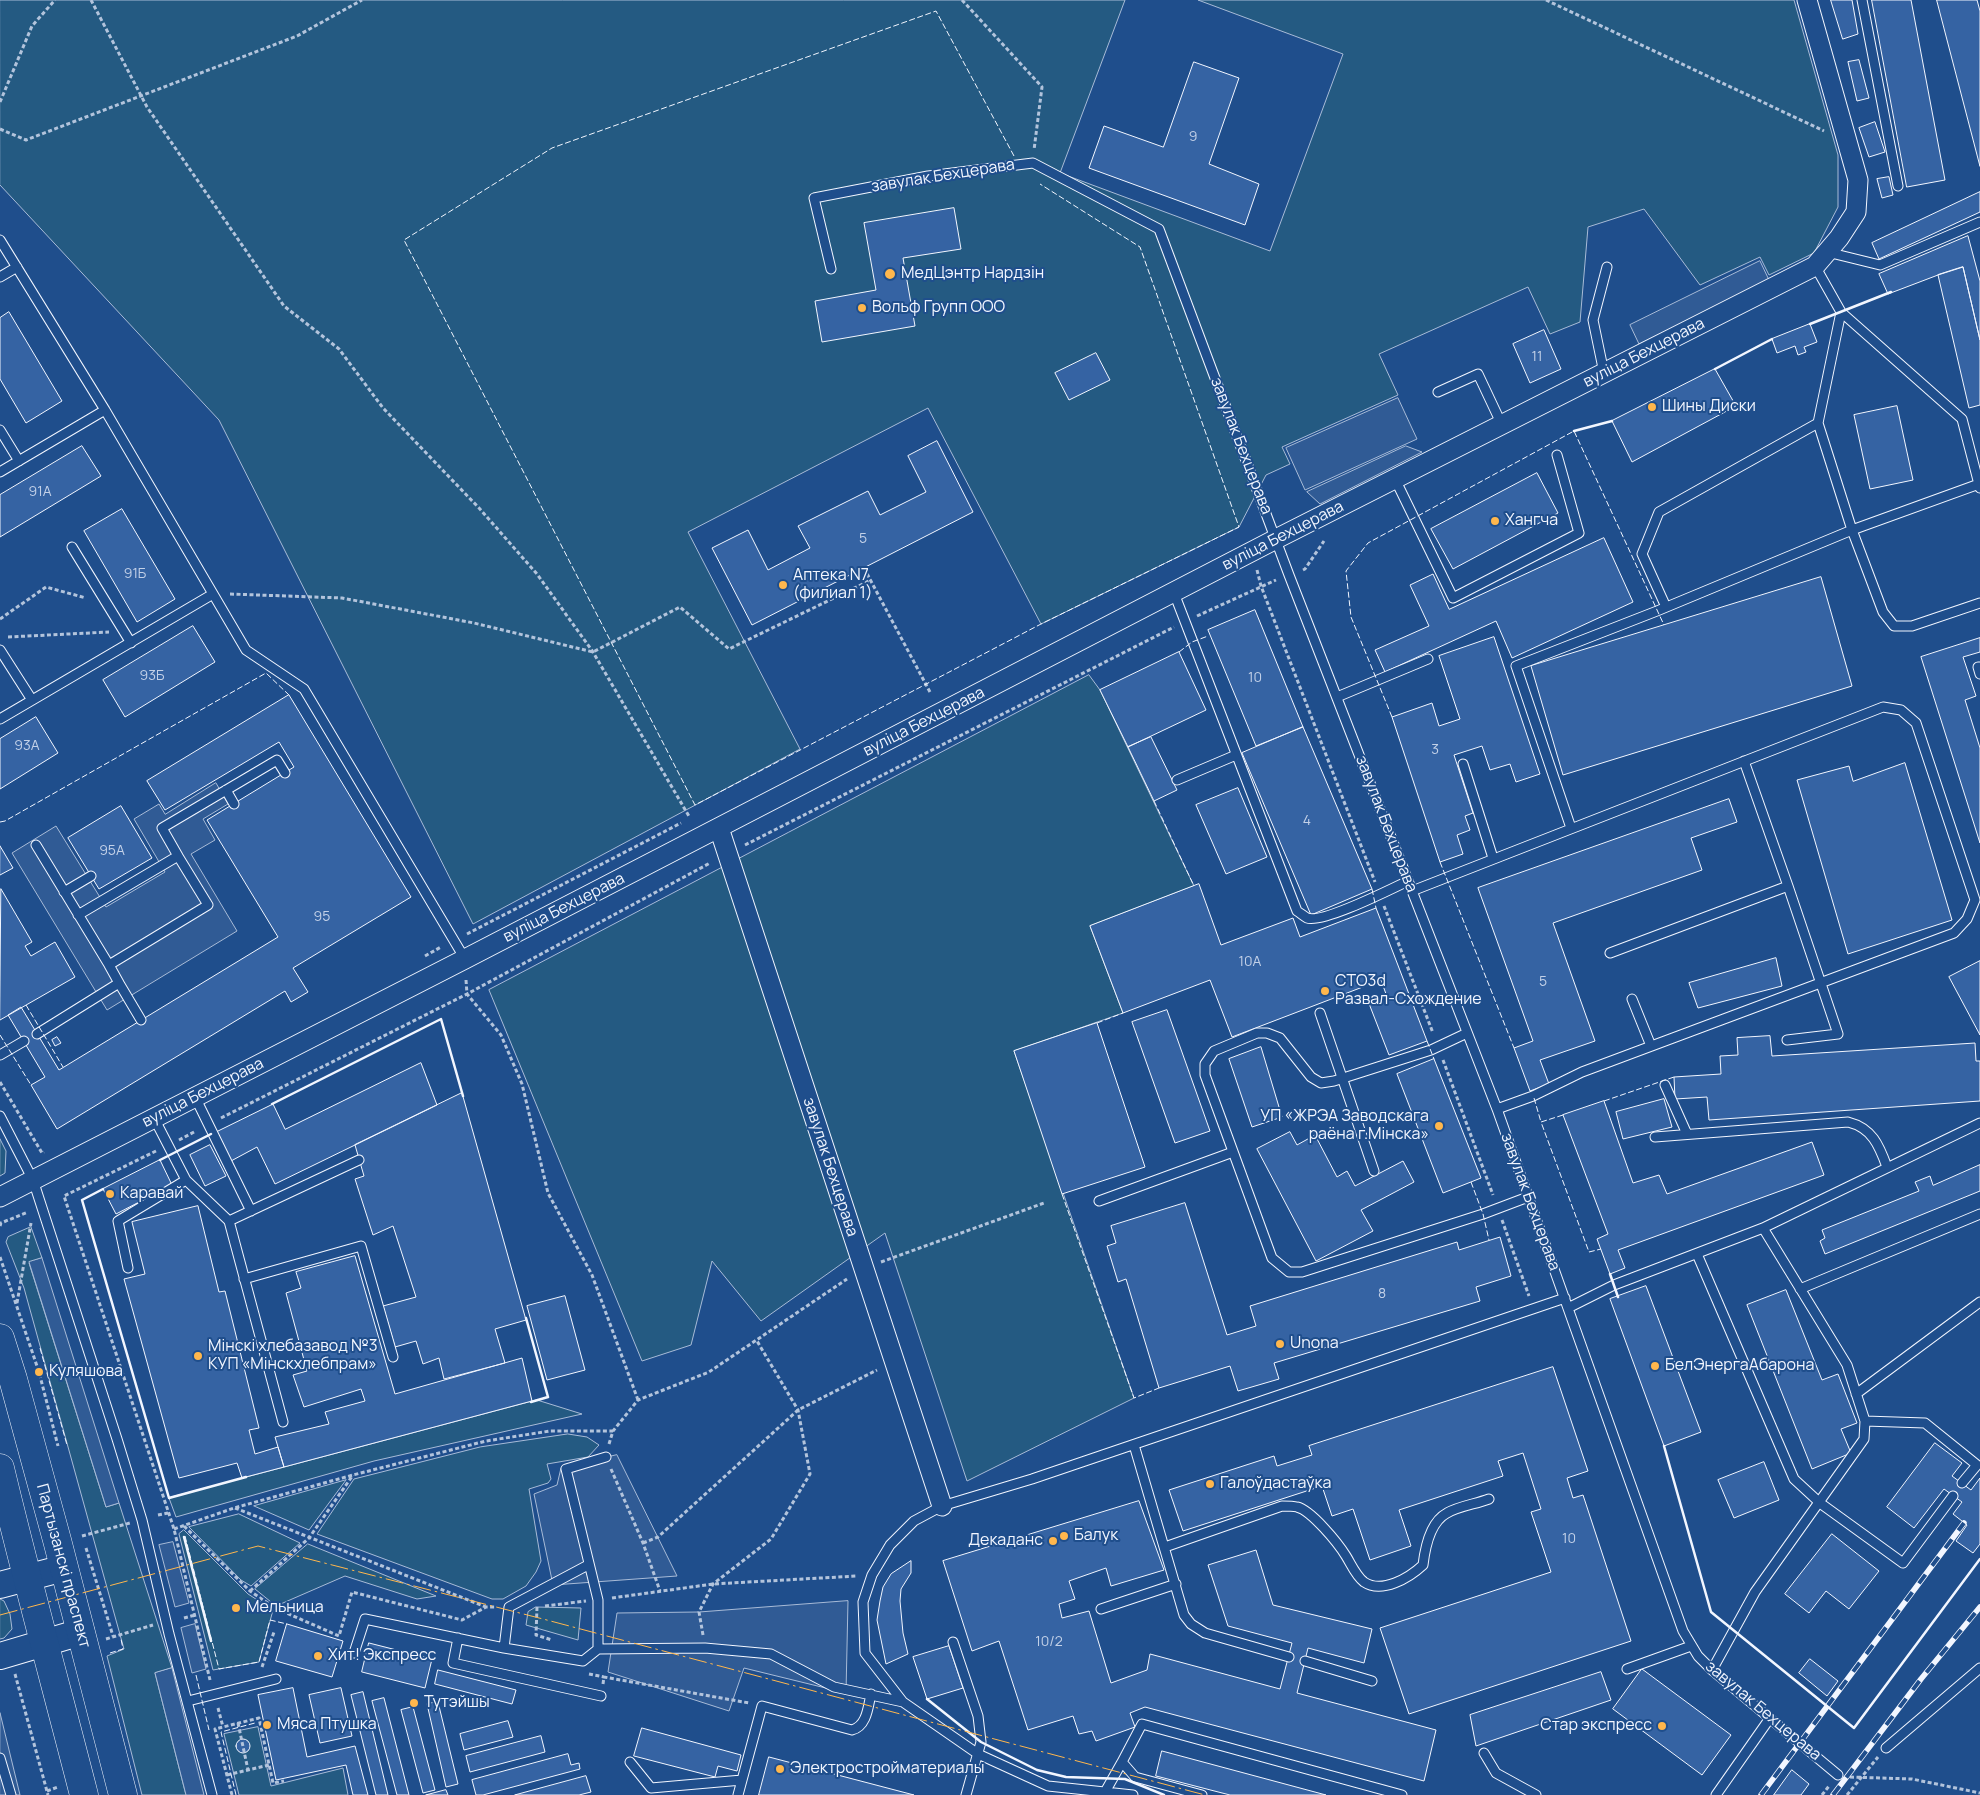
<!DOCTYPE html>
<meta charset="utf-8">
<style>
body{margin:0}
canvas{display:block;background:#1f4e8c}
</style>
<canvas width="1980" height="1795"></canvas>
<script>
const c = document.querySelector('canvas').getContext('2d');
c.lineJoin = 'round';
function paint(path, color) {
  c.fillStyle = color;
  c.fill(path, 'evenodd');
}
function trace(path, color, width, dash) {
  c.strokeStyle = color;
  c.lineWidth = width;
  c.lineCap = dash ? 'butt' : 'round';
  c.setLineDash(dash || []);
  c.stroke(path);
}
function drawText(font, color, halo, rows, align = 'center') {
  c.font = font + ' Manrope,sans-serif';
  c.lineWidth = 4;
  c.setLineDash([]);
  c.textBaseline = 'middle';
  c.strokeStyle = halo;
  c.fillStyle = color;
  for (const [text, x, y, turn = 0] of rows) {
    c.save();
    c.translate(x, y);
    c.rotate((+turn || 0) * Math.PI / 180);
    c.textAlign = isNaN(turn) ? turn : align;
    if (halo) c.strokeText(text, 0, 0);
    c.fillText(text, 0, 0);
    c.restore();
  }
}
const green = new Path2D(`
 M0 0H1125L1060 173 1270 251 1343 54 1198 0H1794L1838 155V207L1814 253 1769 275 1760 257 1700 285 1644 209 1588 227 1580 322 1550 334 1528 287 1379 354 1398 395 1282 447 1290 464 1266 475 1239 527 1041 624 928 408 688 532 800 749 473 924 219 420 0 185Z
 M1089 675 1100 690 1194 886 1090 926 1123 1013 1014 1051 1134 1398 967 1481 885 1233 761 1321 712 1261 691 1345 642 1361 489 990Z
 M0 1139 6 1151 5 1173 0 1176Z
 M31 1227 42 1258 29 1263 106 1507 119 1503 172 1668 155 1673 186 1795H142L107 1656 124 1649 24 1288 6 1242 8 1237Z
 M537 1400 582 1414 374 1461 176 1517 169 1498Z
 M568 1434 587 1437 599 1445 588 1457 547 1464 551 1479 548 1483 529 1489 541 1561 536 1572 526 1586 503 1599H492L317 1534 354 1479 480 1447Z
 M346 1480 309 1530 254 1506Z
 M239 1514 300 1543 251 1586 241 1580 189 1527Z
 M184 1530 248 1594 273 1610 259 1662 213 1670 179 1534Z
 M308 1544 436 1596 417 1599 345 1576 276 1606 255 1589Z
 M0 1599 4 1601 10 1614 12 1629 4 1638 0 1639Z
 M536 1607 581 1608 578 1640 526 1625 528 1612Z
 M258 1727 271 1786 343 1768 348 1795H239L224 1734Z`);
paint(green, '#245a82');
trace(green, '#a8bbd7', 1);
const parking = new Path2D(`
 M1760 261 1769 280 1639 344 1630 325Z
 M1398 398 1417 439 1305 490 1286 448Z
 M1406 446 1422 452 1320 504 1307 492Z
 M216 783 228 804 203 819 215 840 191 854 237 931 107 1010 12 853 56 826 106 907 165 872 134 819 159 804 165 814Z
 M42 1258 119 1503 106 1507 29 1262Z
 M617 1455 677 1576 553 1585 534 1494 557 1485 561 1468Z
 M173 1542 189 1603 175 1607 159 1545Z
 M848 1601 846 1693 744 1668 729 1711 608 1672 617 1613 699 1612Z
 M195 1624 206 1669 192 1673 181 1628Z
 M172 1668 204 1795H186L155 1673Z
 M0 1713 20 1795H0Z`);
paint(parking, '#305b95');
trace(parking, '#a8bbd7', 1);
const building = new Path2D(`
 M1831 0H1852L1858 34 1843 39Z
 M1872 0H1911L1945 180 1907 187Z
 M1937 0H1977L1980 11V166Z
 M1859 60 1869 98 1857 101 1848 62Z
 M1194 62 1239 78 1209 164 1259 184 1245 225 1089 168 1104 126 1163 147Z
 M1875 122 1885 152 1869 157 1859 128Z
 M1889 177 1893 195 1882 198 1877 179Z
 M1980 192V212L1879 259 1872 243Z
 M954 208 961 249 903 258 915 326 822 342 815 301 876 290 864 223Z
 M1968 236 1980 281V340L1963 267 1938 275 1888 294 1879 274Z
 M1963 267 1980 340V405L1969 408 1938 275Z
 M9 312 62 401 26 423 0 379V318Z
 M1810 324 1817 342 1804 347 1806 352 1798 355 1795 346 1777 353 1772 339Z
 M1544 330 1561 369 1530 383 1513 344Z
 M1096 353 1110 380 1069 400 1055 373Z
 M1715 369 1736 406 1632 462 1612 421Z
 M1897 406 1913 480 1870 489 1854 415Z
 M937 441 973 512 752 625 712 548 748 530 768 570 810 548 798 526 868 491 880 515 926 492 908 456Z
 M82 446 101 476 0 537V495Z
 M1537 473 1558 513 1453 569 1431 529Z
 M122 509 175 599 137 622 84 531Z
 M1604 538 1633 602 1512 658 1496 621 1385 672 1375 650 1429 626 1410 585 1433 574 1449 609Z
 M1821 577 1852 686 1563 775 1531 666Z
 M1255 610 1303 727 1256 746 1208 630Z
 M193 626 215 662 125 717 103 680Z
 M1494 637 1540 774 1516 782 1510 764 1490 770 1482 746 1454 755 1473 813 1465 816 1470 830 1457 835 1463 854 1440 862 1392 717 1432 703 1439 726 1460 719 1439 656Z
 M1980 638V652L1963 657 1976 696 1965 700 1980 748V843L1921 657Z
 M1179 652 1206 710 1128 747 1100 690Z
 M289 695 411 897 293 968 308 992 291 1002 285 991 57 1129 31 1085 45 1077 8 1015 21 1007 59 1070 278 937 207 820 294 767 279 742 165 810 147 781Z
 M36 717 58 753 0 789V739Z
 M1303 727 1372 889 1311 915 1242 753Z
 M1151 737 1177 790 1154 801 1128 747Z
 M1905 763 1952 920 1848 954 1797 780 1849 766 1853 781Z
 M1238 788 1267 857 1226 874 1196 805Z
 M1729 799 1737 822 1691 838 1702 870 1553 923 1595 1041 1540 1060 1549 1084 1530 1091 1514 1048 1533 1041 1478 888Z
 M121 806 152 858 99 889 68 838Z
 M0 846 13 868 0 875Z
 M1199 884 1221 945 1293 918 1300 937 1376 908 1427 1041 1389 1055 1368 1001 1386 994 1381 980 1232 1037 1210 980 1123 1013 1090 926Z
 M1 889 32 942 25 946 31 956 55 942 75 977 0 1020Z
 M1776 958 1782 986 1698 1008 1689 983Z
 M1980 961V1035L1949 977Z
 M1167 1010 1210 1131 1175 1143 1132 1022Z
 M1097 1023 1145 1167 1062 1194 1014 1051Z
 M1770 1036 1772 1056 1975 1043 1976 1061H1980V1101L1709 1120 1707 1097 1675 1099 1674 1077 1721 1074 1720 1056 1738 1055 1737 1038Z
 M57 1037 61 1043 55 1046 52 1040Z
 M1261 1047 1282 1117 1252 1127 1229 1059Z
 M1434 1059 1481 1178 1443 1193 1397 1074Z
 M421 1063 437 1105 275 1184 257 1147 231 1161 216 1132 273 1104 285 1129Z
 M462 1093 526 1320 495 1329 505 1363 444 1379 439 1358 423 1364 416 1341 395 1347 383 1306 416 1297 393 1226 373 1235 355 1179 364 1176 355 1145Z
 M1664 1099 1672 1127 1623 1139 1616 1112Z
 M1604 1101 1633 1183 1659 1175 1667 1194 1812 1142 1824 1175 1618 1250 1625 1268 1610 1274 1597 1239 1608 1234 1563 1115Z
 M1290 1132 1297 1145 1315 1135 1337 1177 1347 1171 1355 1186 1403 1161 1414 1182 1361 1210 1373 1231 1316 1261 1257 1149Z
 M210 1145 226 1176 205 1186 190 1155Z
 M160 1160 172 1185 116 1214 103 1189Z
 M1980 1165V1191L1825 1254 1820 1241 1825 1238 1822 1230 1919 1191 1915 1182 1930 1176 1933 1185Z
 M1185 1203 1227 1335 1256 1326 1250 1306 1457 1242 1459 1250 1500 1237 1511 1276 1476 1287 1480 1301 1274 1363 1279 1379 1238 1391 1230 1366 1159 1388 1126 1279 1118 1282 1107 1246 1116 1243 1111 1226Z
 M198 1206 219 1292 225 1291 259 1428 249 1430 255 1454 278 1447 284 1467 242 1478 237 1463 179 1478 124 1279 145 1274 132 1222Z
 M355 1256 395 1394 522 1358 532 1401 284 1467 275 1437 329 1424 325 1412 365 1401 361 1389 304 1407 293 1375 307 1371 286 1293 301 1288 296 1272Z
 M1646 1286 1701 1432 1664 1446 1610 1299Z
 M1786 1290 1822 1380 1838 1374 1857 1423 1841 1429 1851 1453 1812 1469 1747 1305Z
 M565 1296 585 1370 547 1380 527 1306Z
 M1553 1367 1588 1471 1567 1478 1573 1498 1583 1495 1631 1641 1409 1714 1380 1628 1551 1572 1531 1512 1541 1509 1523 1453 1498 1461 1503 1476 1399 1510 1411 1546 1370 1560 1353 1509 1332 1516 1322 1486 1183 1531 1169 1490 1274 1456 1277 1466 1312 1455 1309 1446Z
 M1935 1443 1962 1463 1952 1476 1971 1490 1980 1478V1544L1973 1553 1956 1541 1967 1525 1953 1514 1962 1502 1944 1489 1914 1528 1887 1507Z
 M1764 1462 1779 1500 1734 1518 1718 1480Z
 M1139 1501 1164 1570 1111 1586 1106 1568 1069 1581 1075 1599 1059 1604 1062 1618 1089 1611 1111 1683 1147 1670 1150 1654 1280 1689 1292 1643 1228 1626 1208 1565 1256 1550 1273 1605 1372 1629 1364 1663 1308 1648 1297 1693 1436 1730 1424 1781 1145 1707 1130 1713 1135 1727 1096 1741 1092 1731 1079 1734 1073 1716 1028 1730 999 1641 972 1651 943 1561Z
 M1832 1534 1879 1571 1849 1609 1826 1591 1809 1613 1785 1594Z
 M911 1561V1573L901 1589 900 1601 903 1633 908 1654 886 1664 877 1620 880 1601 883 1587 891 1574Z
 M287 1624 343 1641 332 1677 276 1661Z
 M369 1643 432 1659 425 1688 362 1672Z
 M949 1646 963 1688 927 1699 913 1657Z
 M1810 1659 1838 1681 1827 1696 1799 1673Z
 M1642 1669 1731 1735 1702 1775 1613 1709Z
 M438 1670 516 1690 512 1704 435 1684Z
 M1601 1672 1611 1700 1476 1746 1470 1715Z
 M293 1688 307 1757 355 1746 368 1795H353L346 1765 276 1780 258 1695Z
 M341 1688 352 1736 320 1743 309 1695Z
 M363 1692 388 1795H376L351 1695Z
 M384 1698 409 1795H397L372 1701Z
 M438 1702 458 1784 446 1787 427 1704Z
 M413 1707 435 1790 423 1793 401 1710Z
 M508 1721 513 1737 464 1750 460 1734Z
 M642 1728 741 1755 737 1771 718 1766 715 1777 634 1756Z
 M541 1736 545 1752 470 1772 466 1756Z
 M236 1746a7 7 0 1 1 14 0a7 7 0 1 1-14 0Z
 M1162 1751 1326 1795H1230L1156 1776Z
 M568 1754 571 1765 579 1763 580 1769 483 1795H476L472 1780Z
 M769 1757 914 1795H759Z
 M1792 1770 1809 1784 1801 1795H1774Z
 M586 1776 591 1792 579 1795H515Z
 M446 1790 448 1795H426Z`);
paint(building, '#3563a3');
trace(building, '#f2f6ff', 1);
const service = new Path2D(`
 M1862 0 1898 186
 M0 240 105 410 246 650 304 689 465 959
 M1827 252 1880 265 1980 222
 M831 269 814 198 928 176 1033 163 1159 229 1289 575 1497 1109 1683 1631 1698 1656 1712 1670 1838 1775
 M0 277 17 267
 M1841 312 1962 419 1980 488
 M1604 373 1593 320 1607 267
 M1438 392 1478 374 1502 425
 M1818 423 1852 530 1883 612 1894 626H1912L1980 603
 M0 430 19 461
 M0 472 105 410
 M1395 479 1453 598 1579 533 1557 455
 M72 547 131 643
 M1174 593 1297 911C1300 913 1304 916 1307 918 1322 924 1391 889 1408 881
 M1666 607 1642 554 1659 512 1818 423 1841 312 1815 266
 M0 650 32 700
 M1980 667H1978L1980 674
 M1337 697 1428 659
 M0 719 213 594
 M1744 761 1788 886
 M1463 764 1493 858
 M1177 780 1236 755
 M226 790 234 804
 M1571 828 1516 666 1657 611 1852 530 1979 484
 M36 845 109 965
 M1412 891 1883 707 1901 710 1916 723 1975 900 1967 919 1954 933 1582 1072 1533 1096 1497 1109
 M64 892 91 876
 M78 915 178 856 162 828 277 760 285 773
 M1610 953 1788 886 1838 1034 1787 1040
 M119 983 141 1020
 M1632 999 1651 1046
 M1320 1013 1374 1171
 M1467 1033 1431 1050 1334 1081 1321 1083 1311 1077 1280 1038 1267 1033H1257L1214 1051 1205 1064V1075L1272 1258 1289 1272H1302L1483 1214 1528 1197
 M37 1034 119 983 109 965 208 905 178 856
 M0 1055 24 1041
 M1665 1085 1687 1134
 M195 1097 251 1211
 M0 1116 33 1180 117 1439 142 1520 169 1634 212 1795
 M154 1118 186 1180 229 1221 359 1160
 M1655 1137 1848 1122C1872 1128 1879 1145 1887 1167
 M1099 1201 1233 1152
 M229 1221 283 1422
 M1763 1228 1980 1123
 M1697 1254 1794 1479 1820 1503 1903 1563 1953 1496
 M128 1268 118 1221 186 1180
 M244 1279 361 1246 393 1357
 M1800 1289 1980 1214
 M1568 1308 1614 1285 1763 1228 1847 1365 1865 1421 1864 1439 1755 1592 1712 1670
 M1856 1394 1980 1302
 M1865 1421 1925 1423 1977 1465 1962 1483
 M1134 1445 1184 1615 1191 1624 1205 1633 1289 1657
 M606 1457 566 1469 598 1600V1649L705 1648 771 1654 834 1687 903 1702
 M1165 1547 1282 1506C1287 1506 1293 1506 1297 1507 1311 1510 1338 1543 1346 1556 1351 1564 1356 1576 1364 1582 1382 1594 1409 1578 1423 1565 1425 1548 1430 1522 1447 1513 1459 1506 1476 1504 1489 1499
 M1101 1609 1176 1584
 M458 1638 453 1663 601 1696
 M953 1642 978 1716 981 1742 966 1795
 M504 1648 509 1607 588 1565
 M354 1653 365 1619 504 1648 583 1661 598 1649
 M1305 1661 1372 1681
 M1627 1669 1691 1646
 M188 1701 276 1679
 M1886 1748 1980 1668
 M1484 1753 1496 1773 1536 1795
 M0 1758 11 1795
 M630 1762 651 1788 742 1780
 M1105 1792 1122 1762
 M738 1795 762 1706 852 1730C867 1726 868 1707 871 1694
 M1133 1795 1048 1786 978 1754 903 1702 865 1653 863 1602 872 1575 890 1545 914 1521 942 1506 1032 1479 1565 1298
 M1202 1795 1135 1777 1122 1762 1142 1724 1402 1795
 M1716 1795 1770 1718`);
const minor = new Path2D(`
 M719 828 942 1506
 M0 1197 465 959 1276 539 1815 266 1839 238 1856 212 1858 180 1807 0`);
const secondary = new Path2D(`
 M0 1585 64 1568
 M0 1656 81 1632`);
const primary = new Path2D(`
 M0 1338 13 1379 57 1540 123 1795
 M0 1468C26 1577 56 1686 84 1795`);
trace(service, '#f2f6ff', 11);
trace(minor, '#f2f6ff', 21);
trace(secondary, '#f2f6ff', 28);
trace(primary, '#f2f6ff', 29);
trace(new Path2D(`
 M91 0 147 107 284 306 339 349 383 408 479 508 537 574 593 652 690 818
 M962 0 1042 87 1034 150
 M1546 0 1824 131
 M0 102 32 26 55 0
 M0 129 26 140 297 36 362 0
 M864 568 931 694
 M1257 570 1261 586 1375 882
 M1303 570 1305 569 1324 541
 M230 594 342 598 474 623 593 652 680 607 729 649 871 580
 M1197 616 1276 580
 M0 619 46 587 86 598
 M8 637 109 632
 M745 845 1174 627
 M1384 906 1433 1033
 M467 934 681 823
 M425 956 441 947
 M466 980 467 994 501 1035 522 1084 548 1193 592 1275 638 1400
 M1443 1060 1493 1195
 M0 1082 42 1153 44 1152
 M221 1118 467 994 710 863
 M179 1140 196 1131
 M156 1151 64 1196 174 1529 210 1680
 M1502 1220 1529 1296
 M0 1226 1 1223 28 1212
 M0 1257 39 1372 58 1446
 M881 1262 1044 1203
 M17 1303 31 1223
 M609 1444 613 1431 638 1400 709 1372 847 1279
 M611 1469 643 1543 660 1591
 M235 1508 486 1607
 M158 1515 168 1513
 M184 1526 250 1591 275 1608 339 1636 352 1592 462 1620 486 1607H496
 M174 1529 234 1508 353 1475 486 1441 550 1431H613
 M82 1536 130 1523
 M643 1543 658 1537 798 1410 877 1370
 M86 1548 113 1636
 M250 1591 309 1538 353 1475
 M612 1598 713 1584 857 1576
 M545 1606 586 1601
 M537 1607 536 1635 552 1640
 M184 1618 195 1615
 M703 1635 699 1612 713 1584 771 1539 810 1474 798 1410 757 1341
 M106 1639 153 1625
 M262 1667 274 1632
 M15 1674 48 1795
 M589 1674 604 1677
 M603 1684 604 1677 749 1703
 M218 1708 223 1727
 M238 1723 248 1770
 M227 1775 269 1765
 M1850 1777 1912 1779 1980 1793
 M47 1791 58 1787
 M232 1795 215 1729 259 1718 273 1783 284 1781
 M1822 1795 1829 1786
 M1847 1795 1878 1757`), '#b3c4dc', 3, [4, 2.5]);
trace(service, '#1f4e8c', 9);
trace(minor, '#1f4e8c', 19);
trace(secondary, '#1f4e8c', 26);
trace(primary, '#1f4e8c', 28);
const rail = new Path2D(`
 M1761 1795 1964 1523
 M1833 1795 1921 1679 1980 1607`);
trace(rail, '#f2f6ff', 5.5);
trace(rail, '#1f4e8c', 4, [11]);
trace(new Path2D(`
 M1014 156 936 11 552 148 404 240 695 805 1041 624 1239 527 1140 247 1040 184
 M1179 652 1192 642 1208 636
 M1392 717 1351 617 1346 571 1368 543 1574 431 1664 625
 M1154 801 1194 886
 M0 822 5 821 266 673 289 695
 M1440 862 1514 1048
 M1372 889 1376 908
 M26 1005 63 1067
 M1097 1023 1123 1013
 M0 1035 31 1085
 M1427 1041 1434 1059
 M1534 1098 1541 1122
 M1604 1101 1674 1077
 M1563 1115 1541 1122 1589 1252 1601 1249
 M1471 1182 1483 1214 1489 1240
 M1062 1194 1134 1398 1159 1388
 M40 1348 67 1445
 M185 1536 219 1669 259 1662 270 1620 287 1624
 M110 1653 123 1649 121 1639
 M196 1675 209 1730
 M236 1795 221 1732 255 1723`), '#f2f6ff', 1, [6, 2.5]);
trace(new Path2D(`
 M1810 324 1891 292
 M1715 369 1772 339
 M1574 431 1612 421
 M272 1104 441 1019 463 1096
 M160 1160 211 1134
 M103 1189 82 1200 169 1498 246 1477
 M1610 1274 1618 1297
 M526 1318 548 1397 531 1402
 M1664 1446 1711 1612 1854 1728 1980 1559
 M184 1537 211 1641
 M927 1699 981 1742 1037 1770 1066 1777 1125 1779 1164 1795`), '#f2f6ff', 2.5);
trace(new Path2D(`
 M0 1615 258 1546 543 1619 1205 1795`), '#ffb74d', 1, [18, 4, 2.5, 4]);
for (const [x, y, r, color] of [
 [890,274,6,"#ffb74d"],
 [862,308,5,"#ffb74d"],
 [1652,407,5,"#ffb74d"],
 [1495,521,5,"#ffb74d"],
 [783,585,5,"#ffb74d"],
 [1325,991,5,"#ffb74d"],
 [1439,1126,5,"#ffb74d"],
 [110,1194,5,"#ffb74d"],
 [1280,1344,5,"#ffb74d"],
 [198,1356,5,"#ffb74d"],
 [1655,1366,5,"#ffb74d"],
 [39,1372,5,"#ffb74d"],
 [1210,1484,5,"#ffb74d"],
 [1064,1536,5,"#ffb74d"],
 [1053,1541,5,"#ffb74d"],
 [236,1608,5,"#ffb74d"],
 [318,1656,5,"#ffb74d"],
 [414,1703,5,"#ffb74d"],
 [267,1725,5,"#ffb74d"],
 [1662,1726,5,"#ffb74d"],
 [780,1769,5,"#ffb74d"]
]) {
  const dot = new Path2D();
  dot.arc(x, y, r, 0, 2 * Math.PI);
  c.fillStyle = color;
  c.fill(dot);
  trace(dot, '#1f4e8c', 2);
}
drawText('14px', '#c3d1e8', null, [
 ["9",1193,137],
 ["11",1537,357],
 ["91А",40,492],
 ["5",863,539],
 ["91Б",135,574],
 ["93Б",152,676],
 ["10",1255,678],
 ["93А",27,746],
 ["3",1435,750],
 ["4",1307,821],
 ["95А",112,851],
 ["95",322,917],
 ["10А",1250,962],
 ["5",1543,982],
 ["8",1382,1294],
 ["10",1569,1539],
 ["10/2",1049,1642]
]);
drawText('16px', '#f2f6ff', '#1f4e8c', [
 ["завулак Бехцерава",943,176,-9],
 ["вуліца Бехцерава",1644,353,-27],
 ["завулак Бехцерава",1241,446,69],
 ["вуліца Бехцерава",1283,536,-27],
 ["вуліца Бехцерава",924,722,-27],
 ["завулак Бехцерава",1386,824,69],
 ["вуліца Бехцерава",564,908,-27],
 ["вуліца Бехцерава",203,1093,-27],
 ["завулак Бехцерава",830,1167,72],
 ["завулак Бехцерава",1530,1202,70],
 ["Партызанскі праспект",63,1566,75],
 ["завулак Бехцерава",1763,1711,40]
]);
drawText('16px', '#f2f6ff', '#1f4e8c', [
 ["МедЦэнтр Нардзін",901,274],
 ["Вольф Групп ООО",872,308],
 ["Шины Диски",1662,407],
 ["Хангча",1505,521],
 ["Аптека N7",793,576],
 ["(филиал 1)",793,594],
 ["СТО3d",1335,982],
 ["Развал-Схождение",1335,1000],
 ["УП «ЖРЭА Заводскага",1429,1117,"right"],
 ["раёна г.Мінска»",1429,1135,"right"],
 ["Каравай",120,1194],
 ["Unona",1290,1344],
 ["Мінскі хлебазавод №3",208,1347],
 ["КУП «Мінскхлебпрам»",208,1365],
 ["БелЭнергаАбарона",1665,1366],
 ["Куляшова",49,1372],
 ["Галоўдастаўка",1220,1484],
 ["Балук",1074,1536],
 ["Декаданс",1043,1541,"right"],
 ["Мельница",246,1608],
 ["Хит! Экспресс",328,1656],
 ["Тутэйшы",424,1703],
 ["Мяса Птушка",277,1725],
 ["Стар экспресс",1652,1726,"right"],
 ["Электростройматериалы",790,1769]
], 'left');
</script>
